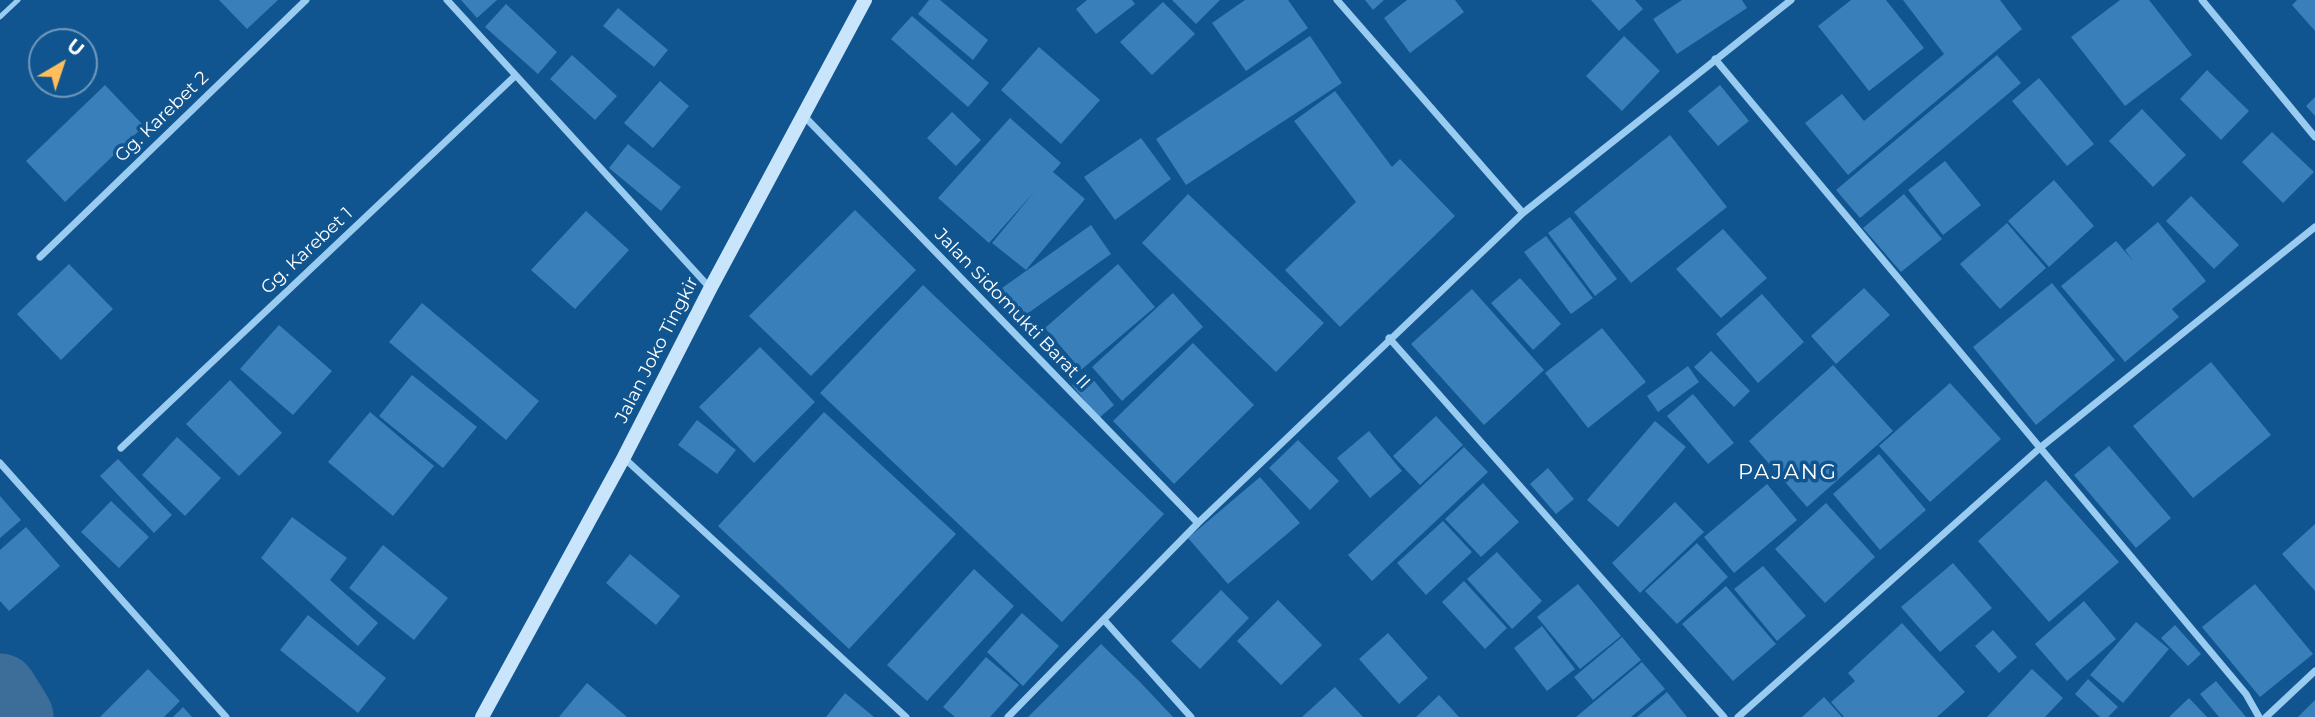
<!DOCTYPE html>
<style>
body{margin:0}
#map{position:relative;width:2315px;height:717px;overflow:hidden;background:#10558f;font-family:Montserrat,sans-serif}
canvas{display:block}
.north{position:absolute;left:28px;top:28px;width:70px;height:70px;box-sizing:border-box;background:#10558f;border:2px solid #7099bc;border-radius:50%;rotate:39deg;font-size:19px;font-weight:700;line-height:28px;text-align:center;color:#fff}
.north::after{content:'';display:block;margin:auto;width:24px;height:32px;background:#ffbe5b;clip-path:polygon(50% 0,100% 100%,50% 72%,0 100%)}
</style>
<div id="map">
<canvas width="2315" height="717"></canvas>
<div class="north">U</div>
</div>
<script>
const c = document.querySelector('canvas').getContext('2d');
c.lineJoin = 'round';
function trace(path, color, width, dash) {
  c.strokeStyle = color;
  c.lineWidth = width;
  c.lineCap = dash ? 'butt' : 'round';
  c.setLineDash(dash || []);
  c.stroke(path);
}
function paint(path, color) {
  c.fillStyle = color;
  c.fill(path, 'evenodd');
}
function drawText(font, color, halo, rows, align = 'center') {
  c.font = font + ' Montserrat,sans-serif';
  c.lineWidth = 7;
  c.setLineDash([]);
  c.textBaseline = 'middle';
  c.strokeStyle = halo;
  c.fillStyle = color;
  for (const [text, x, y, turn = 0] of rows) {
    c.save();
    c.translate(x, y);
    c.rotate((+turn || 0) * Math.PI / 180);
    c.textAlign = isNaN(turn) ? turn : align;
    if (halo) c.strokeText(text, 0, 0);
    c.fillText(text, 0, 0);
    c.restore();
  }
}
trace(new Path2D(`
 M0 691 16 717`), '#3c6e99', 75);
paint(new Path2D(`
 M219 0H278L247 29Z
 M461 0H497L477 18Z
 M929 0H940L988 40 973 60 918 14Z
 M1087 0H1132L1135 4 1096 34 1076 9Z
 M1172 0H1220L1196 24Z
 M1245 0H1288L1308 28 1246 71 1212 23Z
 M1365 0H1384L1373 10Z
 M1407 0H1455L1464 12 1410 53 1384 18Z
 M1591 0H1635L1643 9 1619 31Z
 M1682 0H1742L1747 8 1677 54 1653 19Z
 M1851 0H1886L1924 48 1869 91 1818 26Z
 M1903 0H2000L2022 29 1848 175 1805 123 1842 94 1864 121 1944 54Z
 M2120 0H2149L2192 55 2125 106 2071 37Z
 M2297 0H2315V31L2292 5Z
 M1163 2 1195 34 1152 75 1120 42Z
 M506 4 557 52 538 74 485 27Z
 M618 8 668 50 654 67 603 26Z
 M912 16 989 83 968 107 891 39Z
 M1310 36 1342 83 1186 185 1156 139Z
 M1624 36 1660 71 1622 111 1586 76Z
 M1039 47 1100 100 1061 144 1001 90Z
 M572 55 617 96 595 120 550 79Z
 M1997 55 2021 83 1860 218 1836 190Z
 M2207 70 2249 111 2221 140 2180 99Z
 M2039 78 2094 144 2067 166 2012 101Z
 M660 81 689 106 653 148 624 123Z
 M105 85 144 126 65 202 26 161Z
 M1720 85 1749 121 1718 146 1688 111Z
 M1335 91 1392 167 1400 159 1455 216 1340 327 1285 270 1356 202 1294 121Z
 M2315 97V116L2306 106Z
 M2142 109 2186 155 2153 187 2109 141Z
 M952 112 981 140 956 166 927 138Z
 M1010 118 1061 163 1053 172 1085 199 1026 270 992 243 1035 191 989 243 938 198Z
 M2272 132 2314 172 2283 203 2242 162Z
 M1670 135 1727 207 1631 283 1574 212Z
 M1141 138 1171 179 1115 220 1084 177Z
 M628 144 681 187 661 211 609 168Z
 M1945 161 1981 205 1943 235 1908 190Z
 M2054 180 2094 226 2049 267 2008 221Z
 M1188 194 1324 323 1276 372 1142 243Z
 M1904 194 1942 239 1901 272 1863 228Z
 M2191 196 2239 245 2214 269 2166 221Z
 M855 210 916 270 811 376 749 316Z
 M586 211 629 250 575 309 531 270Z
 M1570 217 1617 279 1595 296 1548 233Z
 M2158 222 2206 281 2172 309 2179 317 2125 362 2061 286 2116 241 2133 261 2125 250Z
 M2007 223 2046 268 2000 309 1960 264Z
 M1091 225 1111 254 1017 321 995 293Z
 M1723 229 1767 278 1721 318 1676 269Z
 M1546 236 1593 298 1571 314 1524 252Z
 M69 264 113 309 61 360 17 314Z
 M1118 264 1155 307 1081 370 1045 328Z
 M1520 278 1561 324 1533 350 1491 303Z
 M2052 283 2115 360 2036 425 1973 347Z
 M923 285 1164 514 1062 622 820 393Z
 M1864 288 1890 315 1836 364 1811 336Z
 M1472 289 1544 370 1484 425 1411 344Z
 M1173 293 1203 327 1122 401 1092 367Z
 M1762 294 1804 342 1758 383 1716 334Z
 M422 303 539 401 506 440 389 342Z
 M279 325 332 371 293 415 240 369Z
 M1602 328 1646 382 1588 428 1545 373Z
 M1193 343 1254 405 1174 484 1113 421Z
 M760 347 815 402 754 463 699 407Z
 M1711 351 1750 391 1734 407 1694 367Z
 M2211 362 2271 435 2193 498 2133 426Z
 M1833 365 1893 431 1807 507 1749 441Z
 M1688 366 1699 382 1658 412 1647 396Z
 M1087 372 1114 405 1099 418 1072 385Z
 M412 375 477 427 443 468 379 416Z
 M230 380 282 433 239 476 186 424Z
 M1950 383 2001 439 1930 502 1879 446Z
 M1693 394 1734 443 1708 464 1667 416Z
 M370 412 434 466 393 516 328 462Z
 M824 412 956 534 849 649 718 526Z
 M1436 416 1463 445 1420 485 1393 456Z
 M697 420 736 450 717 474 678 445Z
 M1655 421 1686 447 1618 527 1587 500Z
 M1369 431 1402 471 1370 498 1337 458Z
 M177 437 221 478 185 516 142 475Z
 M1298 440 1339 481 1310 510 1269 468Z
 M2109 446 2171 518 2136 548 2074 475Z
 M1464 447 1488 472 1372 581 1348 555Z
 M1879 454 1926 510 1880 550 1833 494Z
 M118 459 172 515 154 533 100 476Z
 M1548 468 1574 499 1556 514 1530 484Z
 M1260 477 1300 523 1228 584 1188 538Z
 M2046 480 2119 562 2049 622 1978 541Z
 M1483 483 1519 522 1481 557 1445 519Z
 M1767 484 1797 520 1734 573 1704 537Z
 M0 496 21 520 0 538Z
 M111 501 149 537 119 568 81 532Z
 M1675 502 1704 532 1640 593 1612 563Z
 M1826 503 1875 557 1825 603 1775 549Z
 M292 517 347 558 330 580 378 623 358 646 261 558Z
 M1443 521 1472 552 1426 595 1397 563Z
 M2315 524V591L2282 554Z
 M26 527 60 566 9 611 0 601V550Z
 M1697 543 1728 577 1677 624 1645 591Z
 M383 545 448 598 414 640 349 588Z
 M1497 552 1542 601 1512 629 1467 579Z
 M630 554 680 596 656 625 606 583Z
 M1953 563 1992 608 1940 652 1901 607Z
 M1763 566 1806 616 1777 641 1734 589Z
 M974 569 1014 606 927 701 887 665Z
 M1464 581 1507 628 1485 649 1442 602Z
 M1578 584 1621 636 1580 669 1537 617Z
 M2255 584 2313 654 2260 697 2202 627Z
 M1726 586 1776 644 1733 681 1682 624Z
 M1221 590 1249 618 1200 669 1171 641Z
 M1278 600 1322 645 1281 685 1237 641Z
 M2084 601 2116 639 2067 681 2035 644Z
 M1022 613 1059 646 1023 686 987 652Z
 M308 615 386 678 358 713 280 650Z
 M2136 622 2169 649 2123 703 2090 675Z
 M1902 623 1965 692 1937 717H1844L1831 702 1855 681 1848 673Z
 M2175 625 2201 654 2188 666 2161 638Z
 M1542 626 1575 669 1547 691 1514 648Z
 M1993 630 2017 657 1999 673 1975 646Z
 M1388 633 1428 678 1399 704 1359 659Z
 M1622 637 1641 660 1593 700 1574 677Z
 M1101 644 1140 682 1173 717H1028Z
 M986 657 1019 685 990 717H955L943 707Z
 M1642 662 1665 689 1631 717H1576Z
 M148 669 180 701 164 717H100Z
 M2032 669 2063 698 2045 717H1987Z
 M2088 679 2118 707 2108 717H2100L2075 694Z
 M2216 681 2246 717H2219L2200 694Z
 M587 683 627 717H559Z
 M1335 687 1363 717H1302Z
 M1667 692 1687 717H1637Z
 M845 693 874 717H826Z
 M1439 695 1459 717H1416Z
 M1824 697 1842 717H1802Z
 M2189 698 2207 717H2169Z
 M2315 700V717H2298Z
 M183 707 192 717H173Z`), '#397fb9');
trace(new Path2D(`
 M0 17 18 0`), '#9accf2', 5);
trace(new Path2D(`
 M447 0 710 288
 M1337 0 1523 213
 M2202 0 2315 137
 M1715 59 2246 694 2259 717
 M804 116 1198 523
 M40 257 306 0
 M1389 338 1724 717
 M121 448 515 76
 M624 458 906 717
 M0 463 226 717
 M1105 621 1191 717
 M1008 717 1198 523 1523 213 1791 0
 M1738 717 2041 447 2315 227
 M2266 717 2315 671`), '#9accf2', 7);
trace(new Path2D(`
 M482 717 624 457 710 289 865 0`), '#c9e5fc', 14);
drawText('18px', '#fff', '#10558f', [
 ["Gg. Karebet 2",162,117,-44],
 ["Gg. Karebet 1",307,251,-43],
 ["Jalan Sidomukti Barat II",1012,309,46],
 ["Jalan Joko Tingkir",657,350,-63]
]);
c.letterSpacing = '2px';
drawText('21px', '#fff', '#10558f', [
 ["PAJANG",1788,473]
]);
c.letterSpacing = '0px';
</script>
